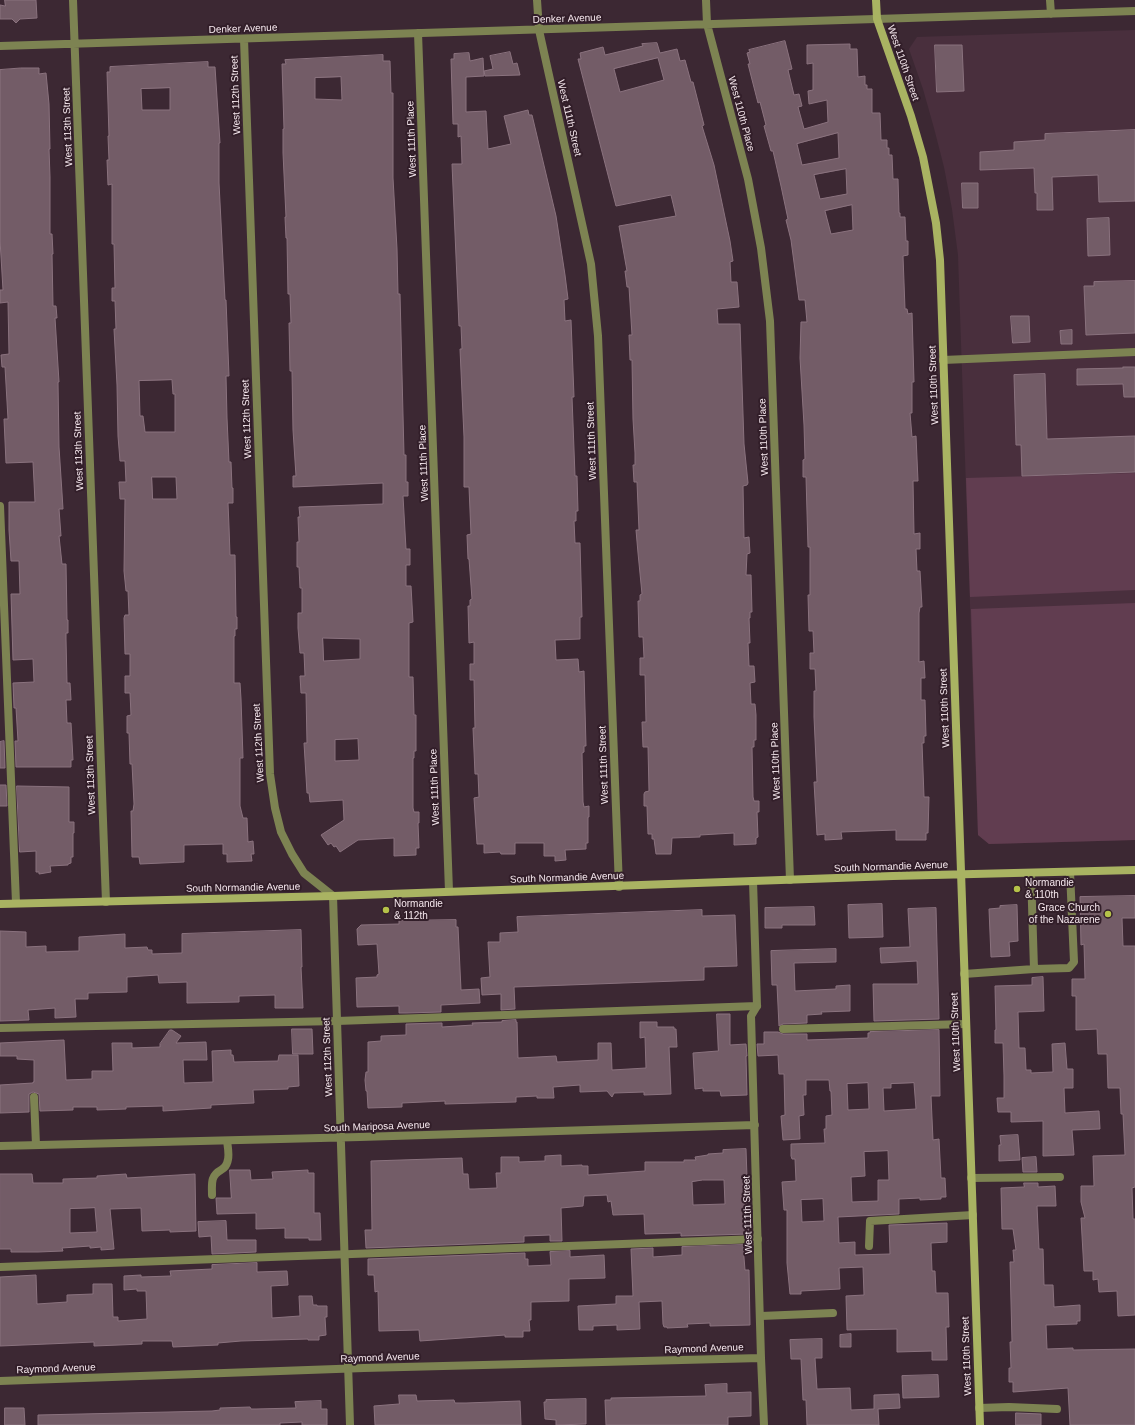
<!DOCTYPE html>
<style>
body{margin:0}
canvas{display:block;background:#3c2833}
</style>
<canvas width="1135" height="1425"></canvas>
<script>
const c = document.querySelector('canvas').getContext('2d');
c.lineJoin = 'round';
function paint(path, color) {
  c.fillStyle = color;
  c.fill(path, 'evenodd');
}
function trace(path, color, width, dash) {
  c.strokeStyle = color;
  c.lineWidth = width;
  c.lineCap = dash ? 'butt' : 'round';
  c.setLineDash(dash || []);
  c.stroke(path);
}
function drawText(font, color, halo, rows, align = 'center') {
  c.font = font + ' Helvetica,sans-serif';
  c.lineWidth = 4;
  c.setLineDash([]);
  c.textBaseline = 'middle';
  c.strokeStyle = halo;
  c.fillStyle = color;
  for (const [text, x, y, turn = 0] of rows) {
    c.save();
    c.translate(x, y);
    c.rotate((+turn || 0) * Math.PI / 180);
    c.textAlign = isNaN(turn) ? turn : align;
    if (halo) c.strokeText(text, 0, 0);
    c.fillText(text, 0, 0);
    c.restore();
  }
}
paint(new Path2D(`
 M1135 30V840L989 844 978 835 958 255 952 209 944 167 934 128 923 89 909 49 917 37Z`), '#492f3d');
paint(new Path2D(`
 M1135 473V590L970 597 966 478Z
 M1135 603V840L989 844 978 835 971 609Z`), '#613d50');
const building = new Path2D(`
 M5 0H36L37 18 20 19 16 23 12 19H0V5L5 6Z
 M785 41 792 69 788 70 794 95 799 94 802 106 798 107 804 129 828 122 827 100 809 104 808 91 813 90V63L807 64V45L850 44V49H857L858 77 865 76V85H867V89H872V113H880L881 140H887V148H889V155H892L893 179H898L899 213H900V217H905L906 241H908V255L903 256 905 309H907L908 314 912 313 914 382H912V413H910L912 437 916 436 918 481H913L914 534 920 533V549H916L917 571H920L922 607H920L919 613V662L924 661 925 678H921V700H925L926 736H924V743H922L924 797H929L928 833H926V840H896V830L841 832 842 839 825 840V834L817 835 814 782H817L814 717V691H816L815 669H810V653H814L813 631H809L808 595H810V547H808L806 477H803V460L805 459 804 425 800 358 801 322H807L805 300H799L791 240 786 220 788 219 781 186 773 151H771L764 126 766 125 760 102 758 103 748 64H750L747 53 750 52 749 50ZM838 133 839 158 802 165 797 144ZM846 169 847 194 820 199 814 175ZM852 205 853 230 831 234 825 211Z
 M657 43 660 53 677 49 680 61 685 60 691 82H693L704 125 702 126 714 165 730 241 733 261 730 262 731 282H737L739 307 717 309 718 324H740L744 444 748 483 747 485 743 486 744 538 749 537 750 553 747 554 746 575H751L752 612H750V618H749L750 643H748L749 666H754L755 682 750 683 751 704H755L756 715V740H754V747H752L753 797 754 801H759V812H757L758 837 756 838V844L734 845V833L700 835V837L672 838 671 854H656L654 839H652V834H648L647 806H644V794L645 792 649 791 648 747H643L642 722H646L645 675H640V658H644L643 637H639L638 601H640V595L642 594 638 553 636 530H639L637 482H634L633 465H635V453L633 419 632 360H630L629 335H632L629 287H627L625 271H627L619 226 676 216 671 195 616 206 578 59H581L580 53 603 47 605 55 643 46 642 44ZM658 58 664 80 620 92 614 69Z
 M935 45H962L964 91 937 92Z
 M510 52 513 64 517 63 520 75 485 76 484 71 493 69 490 56Z
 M469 53 470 61 483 58 484 76 466 77V112L486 111 488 149 511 144 504 116 528 110 529 115H532L556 216 565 275 568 299 564 300 565 321 571 320 574 397H572L575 476H577L578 511H576V521H574L575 543H580L582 617H580V639L555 640 556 660 578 659 579 672 584 671 586 746H584V752L582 753 583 802 584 807 589 806V817H588V843H586V849L565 850 566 860 555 861V856H544V843H515V854H501L500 852 484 853V844H477L474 798 479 797 478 774H475L473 728H475L474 680H470V664H474V642L469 643 468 606H470V600L472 599 469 559H468L467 535 471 534 469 487H464V437L460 349H462L461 326H459L452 164H462L461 136 458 137V124H453L451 59H454V54Z
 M383 55V61H390L391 93H393V178L397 249 398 294H400L404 455H406V482H408V496H403L406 549H410V565H406V586H411L413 622 409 623V677H413L414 715H416V751H414V758H413V808L414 812H419V823H418L419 848H416V855L394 856V838L358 840 340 852 336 846 334 847 331 843 328 845 321 835 344 820 343 800 310 802 309 793H307L304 743H307L306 693H301L300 676H305L304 653H300L298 628V613H302V588H300L299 567H297V542H299L298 517H300L299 507 383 504V483L293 487V476H296L293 430 292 371H290L289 323H291L290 294H288L287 238H286L285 217H286L283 153V129H284L282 64H286L285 60ZM341 77 342 100 315 99V78ZM323 638 360 639V659L324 661ZM358 739 359 760 335 761V740Z
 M208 62V67H215L220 143H219V183L225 300H226L229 376H226L227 418 229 462H231L232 488H233V503H228L229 527 230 555H235L236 617H237V629H235V636H234V683H240L241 699 243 758H240V806L243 818H247L248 842 253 841 254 854H251L252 861 227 862V854H223V844L184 845V862L140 864 139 857H132L131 811H133L134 804 132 764H130L129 733H127V716L131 715 130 693H125V676H130V654H125L124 618 125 615H129L128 591H126L124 571 125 499H120L119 482H126L125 461H120L118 436 117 385 114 329H116L115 301H112V288H115L114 244H112V184L108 185 107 160H109L108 136H109L107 72H110V67ZM170 88V110H142L141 89ZM172 380 173 394H175V432H145L143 416H140L139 381ZM152 477H176L177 499H153Z
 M21 68H39V74L46 73 49 104 50 149H49L50 177V234H52L53 254H52L53 306H56L57 318H55L59 382H58L59 447 62 493 63 509H59L61 536H59L62 564H66L67 620H68V633H66V639L67 683H70L71 700H66L67 723H71L73 760H71V767H16L15 741H18L16 708H14L13 683 34 682 33 659 13 660 11 594H20L19 561H11L9 530V502H35L33 462 6 463 4 419H8L5 367H2L1 355 9 354 8 302 0 303V290H3L0 240V70Z
 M1135 130V201L1099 202 1098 175 1052 177 1053 210H1037V193H1035L1034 168 980 170V152L1014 150V142L1045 140V134Z
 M962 183H978V208H963Z
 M1109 218 1110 255 1088 256 1087 219Z
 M1135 281V333L1086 335 1084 286H1094V282Z
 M1011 316H1029L1030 342 1013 343Z
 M1072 330V344H1061L1060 331Z
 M1123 367H1135V397H1124L1123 384 1077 385V369L1123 368Z
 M1045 374 1047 439 1135 436V472L1022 476 1021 445H1016L1014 375Z
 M4 741 5 768H0V742Z
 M0 785H6L7 806H0Z
 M17 786 69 787V822H74V833H73V857H71V863L68 864V865L50 866 51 872 39 874V872H36V851L20 852Z
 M1135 896V918H1122L1123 946H1135V1187L1132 1188 1133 1219H1135V1315L1118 1316 1117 1291 1099 1292 1098 1279 1093 1280V1271H1084L1081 1218H1085L1081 1202V1186H1094L1093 1156 1125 1155 1123 1114H1121L1120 1088H1108L1107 1054H1098L1097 1029 1076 1030V996H1072V979H1085L1084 944 1081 945 1080 897Z
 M882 904 883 937 849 938 848 905Z
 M1017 905 1018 941 1009 942 1010 956 991 957 989 909 1000 908V906Z
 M814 907 815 925H782V928H765V908Z
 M936 908 939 1019 874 1021 873 984H918L917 961 881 963 880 948 910 947 908 909Z
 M702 910V916L735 915 737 966 704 967V980L514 987 515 1009 501 1010V994L482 995 481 978 490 977 488 942H500V933L518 932 517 917Z
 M456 920V927H458L461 990 479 989 480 1003 441 1005V1012L406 1013H399V1006L357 1007 356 978 377 977V975L379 974 377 944 358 945 357 929 361 925 399 924V921Z
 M301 930 302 967H301L303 1008H275V995L239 996V1002L187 1003V982L159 983 158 975 127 977V992L88 993V999H75L76 1017 55 1018V1008L28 1010 29 1020 0 1021V931L26 932V947L46 946V952L79 951V937L125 934V948L147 947 148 950H152V954L182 953V934Z
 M836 949V962L794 963 795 991 836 989V986L850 985V1011L821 1012 822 1014 807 1015V1023L783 1024 779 1026 777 985H772L771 951Z
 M1043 977 1044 1011 1018 1012 1019 1048H1025L1026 1070H1031V1073L1053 1072 1052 1044 1065 1043 1067 1069H1073V1088H1064L1065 1113 1099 1111 1100 1129 1072 1130 1074 1155 1043 1156V1121L1011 1122V1112H998L997 1098H1004V1076L1003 1043H995V1030H996L995 986 1032 985V978Z
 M717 1014H730V1045L746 1044 747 1056H746L747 1095 721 1096 720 1091H703V1088L695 1089 693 1053 718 1051Z
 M516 1020V1022H517L518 1058 556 1056 557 1062 598 1060V1043H611L612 1070 646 1068 645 1037 640 1038V1022H657V1027H674V1029H676L677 1047H669L671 1094 644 1095V1092L614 1093 612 1097 607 1091 580 1092V1085L553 1087 554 1098H537V1096L516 1097V1102L445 1104V1101L402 1103V1107L368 1108 367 1091H366L365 1080 366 1072H368V1042L381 1041V1036L406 1035V1024L442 1023V1027L473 1025 472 1023 502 1022V1021Z
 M292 1029H312L313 1054H293Z
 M170 1030H172L181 1036 176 1043 206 1042 207 1060H183L184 1083 213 1082 212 1051 231 1050V1055H233L234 1062 278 1061 279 1055H298L299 1086 288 1087V1089L253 1090 254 1103 211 1105V1108L163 1111V1106L126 1107V1109L97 1110V1107H73V1110L40 1111 39 1094 33 1092 29 1094V1112L0 1113V1085L33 1083V1082H34V1060L17 1059V1056H0V1043L64 1040 66 1080 92 1079V1071H113L112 1043H132V1048L160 1047V1044Z
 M939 1030 940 1096H931L933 1140 939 1139 941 1178H945L946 1197H941V1199L920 1200V1198L899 1199V1214L838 1217 839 1243 855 1242V1255L890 1254 889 1225 947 1223V1242L931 1243 932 1271H935L936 1293H948L949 1327H946L947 1360H932V1351L897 1352V1329L847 1330 846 1296 864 1295 863 1267 839 1268 840 1289 801 1291V1294H790L787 1263V1210H784L782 1182 796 1181 795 1159H792L791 1156V1144L825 1143 824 1129H826V1116L832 1115 831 1091H830L829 1080H806V1095H803L804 1115 799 1116 800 1139 783 1140 781 1116 785 1115 784 1074H779L778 1055 758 1056 757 1044H764V1032H778L783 1034H807V1040L868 1038V1033H870V1032ZM868 1083 869 1109 848 1110 847 1084ZM914 1083 916 1109 884 1111 883 1088H891V1084ZM888 1151 889 1180H878V1201L852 1202 851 1177 865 1176 864 1152ZM823 1199 824 1221 802 1222 801 1200Z
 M1018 1135 1020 1160 999 1161V1145H1001L1000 1136Z
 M746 1149 749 1234 681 1236V1233L645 1234 644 1214 613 1215 611 1201 608 1202 607 1195 584 1196 583 1206 561 1208 562 1241H550V1235L524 1236V1242L366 1248 365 1230H372L371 1161 462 1158 463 1174H468L469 1189H474L497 1188 496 1173H501V1157H519V1162L545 1161V1156L561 1155V1166L582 1165V1166H588V1175L645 1171V1162H684V1160H696L695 1157 708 1155V1154L723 1153V1150ZM703 1180H724L725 1204 693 1205 692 1182Z
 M1036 1157 1037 1172H1023L1022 1158Z
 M230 1170H250L251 1180 273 1179 272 1172 308 1170V1173H314V1213H320L321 1240H309V1238H285V1228L256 1229V1213L217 1214 216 1198H231Z
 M0 1174H32L33 1183H63V1179L97 1178V1176L126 1174 127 1178 195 1174 196 1231 170 1232V1230L142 1231 141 1208 110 1209 114 1249 101 1250V1247L90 1248V1246L62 1248 63 1251 38 1252H11V1249H0ZM95 1208 97 1232 70 1233V1209Z
 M1024 1183H1038V1187L1055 1186 1056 1206H1037L1039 1249H1043L1044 1285H1053L1054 1307 1080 1305V1321H1077V1324L1046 1325 1047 1349 1073 1348V1350L1135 1349V1425H1070L1068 1388 1013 1392V1382H1009V1368H1011L1010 1342H1012L1010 1262H1014L1013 1250H1016L1013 1229H1002L1001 1188 1024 1187Z
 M226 1221 227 1240H256V1252L212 1254 211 1236 199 1237 198 1222Z
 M743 1245 745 1270H749L750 1325 710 1326V1323L687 1324 688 1327 667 1328V1327H664L663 1324 662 1301 639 1302 640 1329 617 1330V1325L593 1326V1330H579L578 1306 616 1304V1296H633L631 1249 653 1248V1257L682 1255V1247Z
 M570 1251V1257L604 1255 605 1278 569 1279V1301L531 1302V1320H529L530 1331H523V1337H505V1335L420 1341 419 1330 379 1331 378 1291 375 1292 374 1275H368V1259L525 1253V1259H528V1266L551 1265 550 1252Z
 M257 1263V1272L287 1271 288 1285 271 1286 272 1318 300 1316 299 1296H312L313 1305H317V1306H327V1317H325L326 1335 319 1336V1340H308V1339L241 1341 218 1343V1345L173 1347 172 1341H142V1344L119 1345 94 1346V1342L0 1346V1277L36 1275 37 1304 67 1302V1295L93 1294V1284H112L113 1317H118V1321L147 1319 146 1291H137V1289L124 1290V1276L141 1275V1277L171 1276 170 1271 212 1269V1265Z
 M851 1334V1347H840V1335Z
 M822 1339V1358H815L817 1389 850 1388 851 1410 874 1409V1395L899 1394 900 1408 878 1409 879 1425H807L806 1400H803L801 1359H791L790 1340Z
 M938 1375 939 1397 903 1398 902 1376Z
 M727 1384V1393L751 1392V1416L728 1417V1425H606L605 1400H611V1398L706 1396 705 1385Z
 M399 1395H416L417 1401 454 1400 455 1403H466L520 1401 521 1425H375L374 1406 399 1404Z
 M586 1399V1424L556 1425V1420L545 1419 544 1402H546V1400Z
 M321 1401V1409H327V1425H302V1422L280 1423V1425H38V1415L212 1411 220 1410V1408L250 1407 251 1409H256L296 1408 295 1402Z
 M5 1408H24L25 1425H5Z
 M1016 1413 1041 1414V1425H1016Z`);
paint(building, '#735c67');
trace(building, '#8a727e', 1);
trace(new Path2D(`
 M943 360 1135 352
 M0 506 16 903
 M1031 873 1034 969 1069 968 1074 962 1070 872
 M964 974 1034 969
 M0 1028 337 1021 757 1006 753 881
 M783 1029 966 1024
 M34 1097 36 1145
 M971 1178 1060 1177
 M212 1195C212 1184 210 1176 221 1170 224 1168 226 1167 227 1163 230 1157 228 1148 227 1141
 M869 1246 870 1221 973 1215
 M0 1267 758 1239
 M761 1316 833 1313
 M979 1408 1009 1407 1057 1409`), '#7d8352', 8);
trace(new Path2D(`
 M73 0 106 902
 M537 0 539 30 591 264 598 336 619 887
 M706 0 707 24 748 179 761 248 770 321 790 880
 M1050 0 1051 14
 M418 33 449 891
 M244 39 270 774 275 808 281 832 292 854 304 873 333 896 350 1425
 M0 46 1135 11
 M757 1006 751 1016 761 1358 764 1425
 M0 1146 360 1137 755 1125
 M0 1381 364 1368 761 1358`), '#7d8352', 8);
trace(new Path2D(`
 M876 0 877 19 911 116 923 157 936 223 940 260 980 1425
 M0 904 333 896 893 876 1135 870`), '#a9b362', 8);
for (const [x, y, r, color] of [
 [1017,889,4,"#b5c249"],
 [386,910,4,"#b5c249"],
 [1108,914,4,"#b5c249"]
]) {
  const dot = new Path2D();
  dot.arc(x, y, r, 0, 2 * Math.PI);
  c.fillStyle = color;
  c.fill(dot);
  trace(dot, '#321e29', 1.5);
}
drawText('10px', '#f5e7ed', '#321e29', [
 ["Denker Avenue",567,19,-2],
 ["Denker Avenue",243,29,-2],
 ["West 110th Street",903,63,71],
 ["West 112th Street",236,95,-92],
 ["West 110th Place",741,114,75],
 ["West 111th Street",569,118,77],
 ["West 113th Street",68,127,-92],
 ["West 111th Place",412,139,-92],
 ["West 110th Street",934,385,-92],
 ["West 112th Street",247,419,-92],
 ["West 110th Place",764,437,-92],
 ["West 111th Street",592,441,-92],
 ["West 113th Street",79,451,-92],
 ["West 111th Place",424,463,-92],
 ["West 110th Street",945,708,-92],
 ["West 112th Street",259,743,-93],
 ["West 110th Place",776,761,-92],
 ["West 111th Street",604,765,-92],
 ["West 113th Street",91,775,-92],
 ["West 111th Place",435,787,-92],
 ["South Normandie Avenue",891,867,-2],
 ["South Normandie Avenue",567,878,-2],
 ["South Normandie Avenue",243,888,-1],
 ["West 110th Street",956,1032,-92],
 ["West 112th Street",328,1057,-92],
 ["South Mariposa Avenue",377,1127,-2],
 ["West 111th Street",748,1215,-92],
 ["Raymond Avenue",704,1349,-2],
 ["West 110th Street",967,1356,-92],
 ["Raymond Avenue",380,1358,-2],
 ["Raymond Avenue",56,1369,-2]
]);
drawText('10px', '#f5e7ed', '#321e29', [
 ["Normandie",1025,883],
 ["& 110th",1025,895],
 ["Normandie",394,904],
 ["& 112th",394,916],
 ["Grace Church",1100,908,"right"],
 ["of the Nazarene",1100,920,"right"]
], 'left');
</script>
